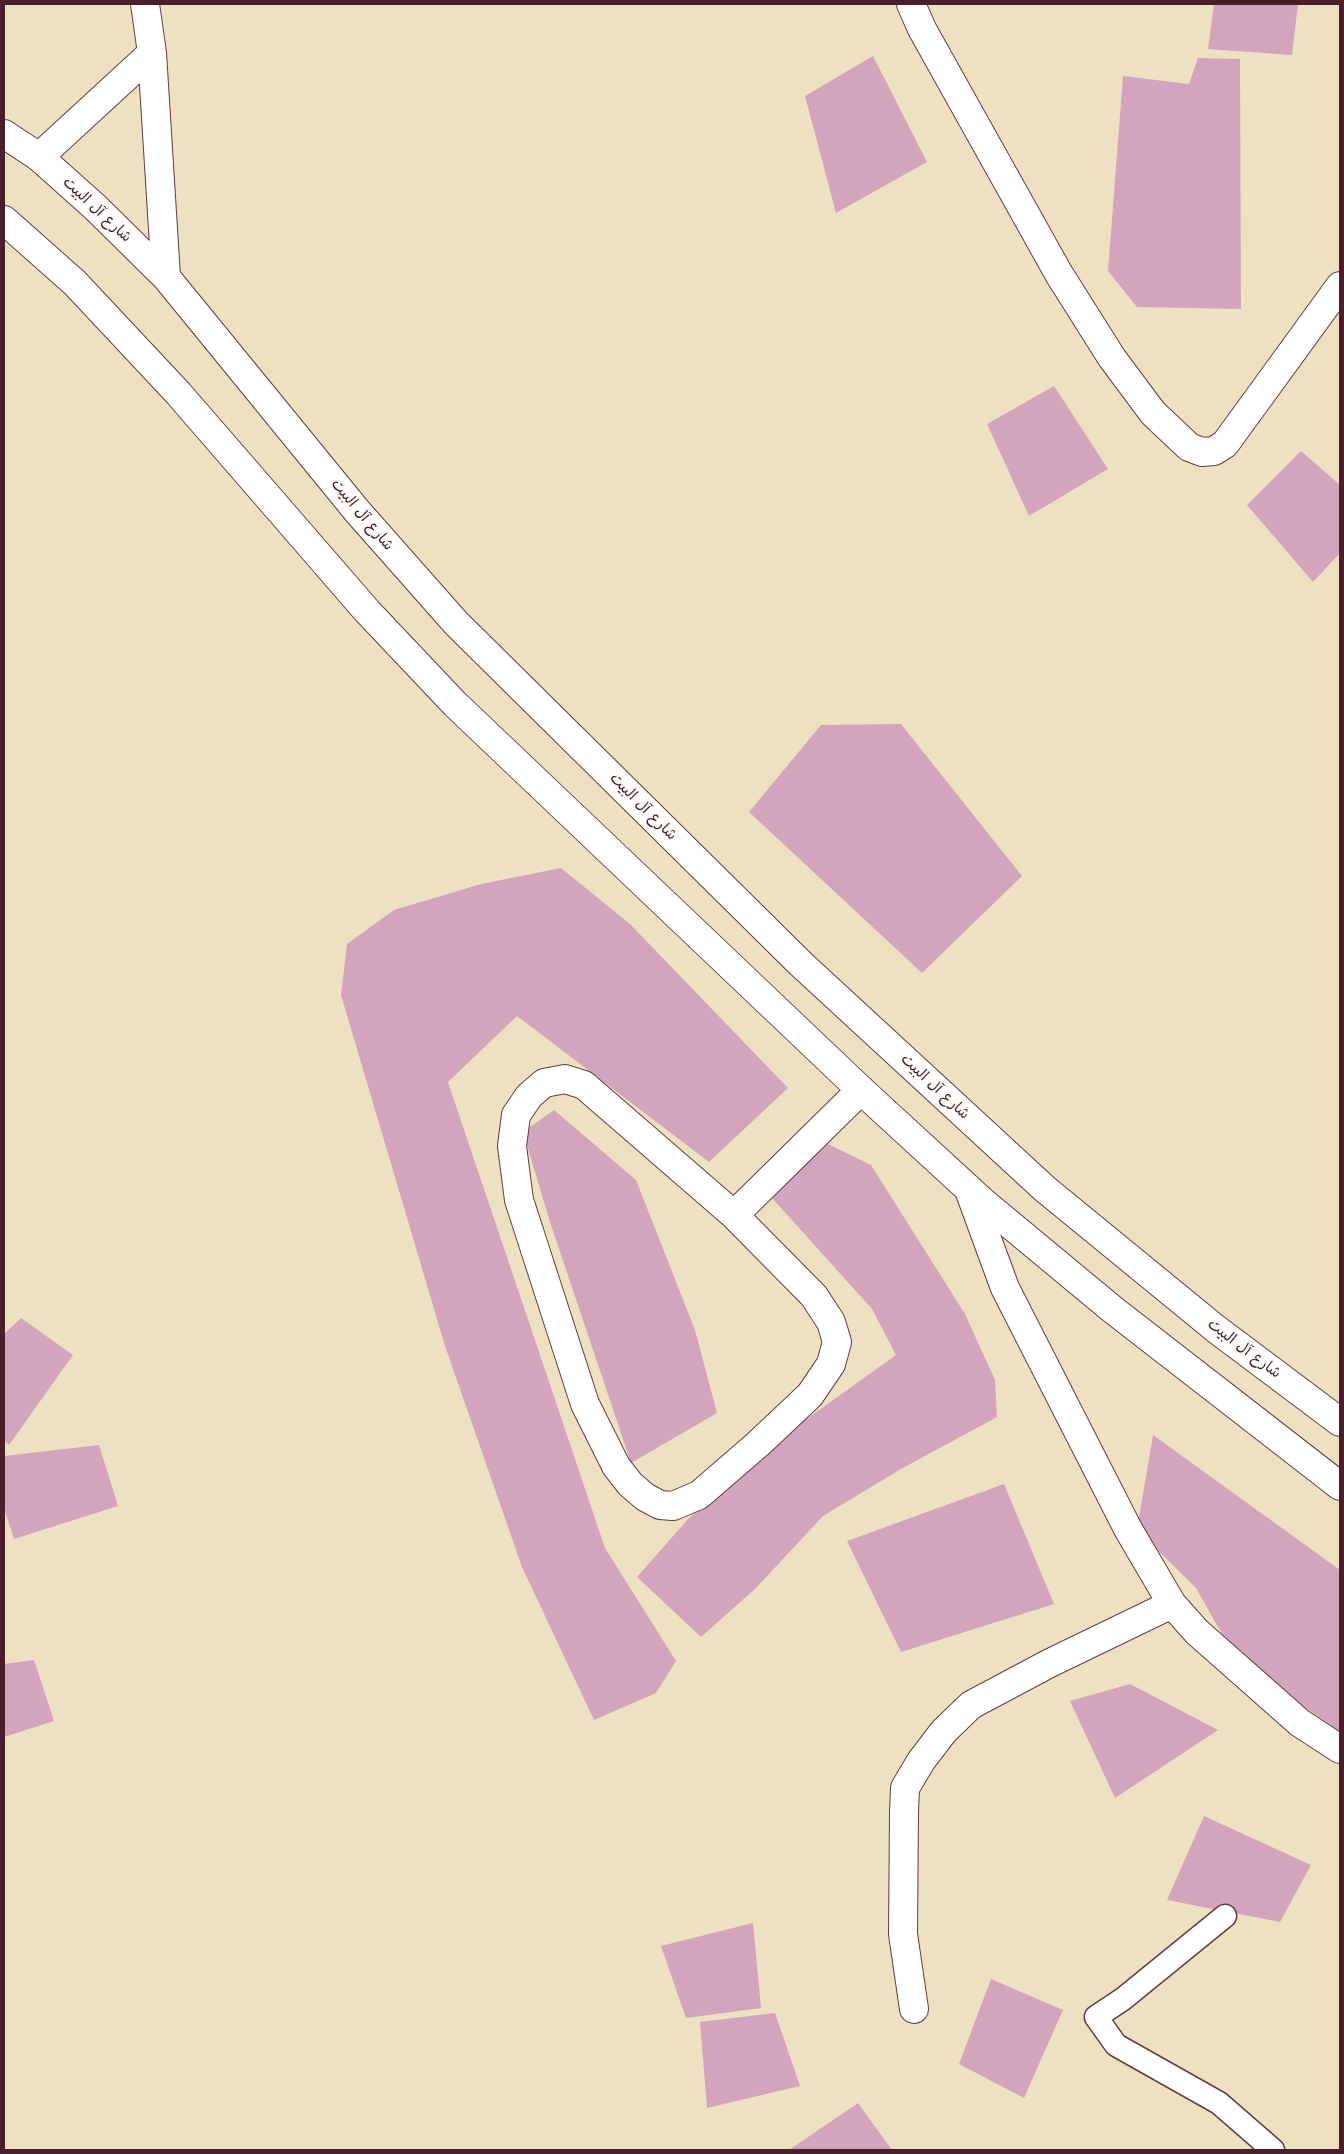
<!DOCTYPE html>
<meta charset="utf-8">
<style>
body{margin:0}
#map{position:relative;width:1344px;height:2154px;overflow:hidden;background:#eee1c2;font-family:"Shantell Sans",sans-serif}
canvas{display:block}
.frame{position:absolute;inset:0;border:5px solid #4a1f2b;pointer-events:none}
</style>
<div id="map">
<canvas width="1344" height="2154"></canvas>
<div class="frame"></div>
</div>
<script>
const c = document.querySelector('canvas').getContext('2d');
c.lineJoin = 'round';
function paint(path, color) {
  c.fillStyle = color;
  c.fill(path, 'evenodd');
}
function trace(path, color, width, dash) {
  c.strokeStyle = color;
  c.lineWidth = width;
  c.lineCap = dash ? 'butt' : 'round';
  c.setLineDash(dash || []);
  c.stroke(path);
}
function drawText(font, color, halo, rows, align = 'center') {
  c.font = font + ' "Shantell Sans","Playpen Sans Arabic",sans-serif';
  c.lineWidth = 4.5;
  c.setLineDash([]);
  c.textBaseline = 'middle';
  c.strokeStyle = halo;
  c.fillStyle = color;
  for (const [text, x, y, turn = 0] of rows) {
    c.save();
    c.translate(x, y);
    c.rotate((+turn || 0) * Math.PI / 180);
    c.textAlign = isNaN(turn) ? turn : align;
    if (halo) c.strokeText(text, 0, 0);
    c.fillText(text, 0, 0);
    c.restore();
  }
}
paint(new Path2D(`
 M1214 4H1298L1292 55 1208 49Z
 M873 56 927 162 836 213 805 96Z
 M1198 58 1240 59 1241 309 1137 307 1108 271 1123 76 1189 84Z
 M1054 386 1108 469 1029 516 987 424Z
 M1301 451 1340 485V553L1313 582 1247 505Z
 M901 724 1022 876 922 973 749 812 821 725Z
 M561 868 630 924 788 1088 709 1162 517 1016 448 1082 605 1548 676 1661 656 1693 594 1720 522 1567 445 1346 341 995 347 944 394 910 481 884Z
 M554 1110 636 1180 695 1330 717 1413 631 1463 550 1222 523 1132Z
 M822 1141 871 1165 965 1314 995 1380 997 1417 901 1469 823 1516 756 1588 701 1637 637 1577 689 1518 787 1433 896 1355 872 1309 772 1198Z
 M21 1318 73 1355 9 1445 4 1441V1334Z
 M1153 1435 1340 1570V1731L1280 1691 1232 1652 1196 1588 1137 1530Z
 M99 1445 118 1506 14 1539 4 1508V1456Z
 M1004 1484 1054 1604 901 1652 847 1541Z
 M34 1660 54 1721 4 1737V1664Z
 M1130 1684 1218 1730 1115 1798 1070 1701Z
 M1204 1816 1311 1865 1280 1922 1167 1900Z
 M753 1923 761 2008 686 2018 661 1946Z
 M991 1979 1063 2010 1024 2098 959 2064Z
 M775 2013 800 2086 707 2108 700 2022Z
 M858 2103 892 2150H789Z`), '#d2a5bd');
const service = new Path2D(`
 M1225 1916 1123 1999 1096 2017 1116 2045 1219 2103 1273 2150`);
const minor = new Path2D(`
 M145 4 152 53 166 277
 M911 4 922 29 1059 274 1112 358 1153 413 1189 447 1202 452 1214 451 1225 444 1340 286
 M39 157 152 53
 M565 1079 584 1085 734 1215 814 1296 831 1322 837 1342 831 1364 810 1395 758 1444 699 1495 673 1506 660 1505 645 1497 630 1484 616 1466 585 1404 519 1200 512 1146 516 1115 529 1096 544 1083Z
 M969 1190 1005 1288 1128 1529 1172 1604 1197 1632 1300 1723 1340 1749
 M734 1215 861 1090
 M914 2009 903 1934 904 1812 905 1788 921 1761 944 1731 971 1705 1050 1663 1172 1604`);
const tertiary = new Path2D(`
 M4 134 39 157 95 207 166 277 357 511 456 623 801 964 1045 1189 1216 1329 1340 1422
 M4 220 75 283 178 393 367 611 455 704 861 1090 983 1202 1112 1309 1340 1486`);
trace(service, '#633c42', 25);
trace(minor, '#633c42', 30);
trace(tertiary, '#633c42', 30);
trace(service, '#fff', 22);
trace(minor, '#fff', 28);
trace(tertiary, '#fff', 28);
drawText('15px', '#4a1f2b', '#fdfcf7', [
 ["شارع آل البيت",97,210,43],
 ["شارع آل البيت",362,515,50],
 ["شارع آل البيت",643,807,45],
 ["شارع آل البيت",935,1087,43],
 ["شارع آل البيت",1244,1349,37]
]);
</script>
